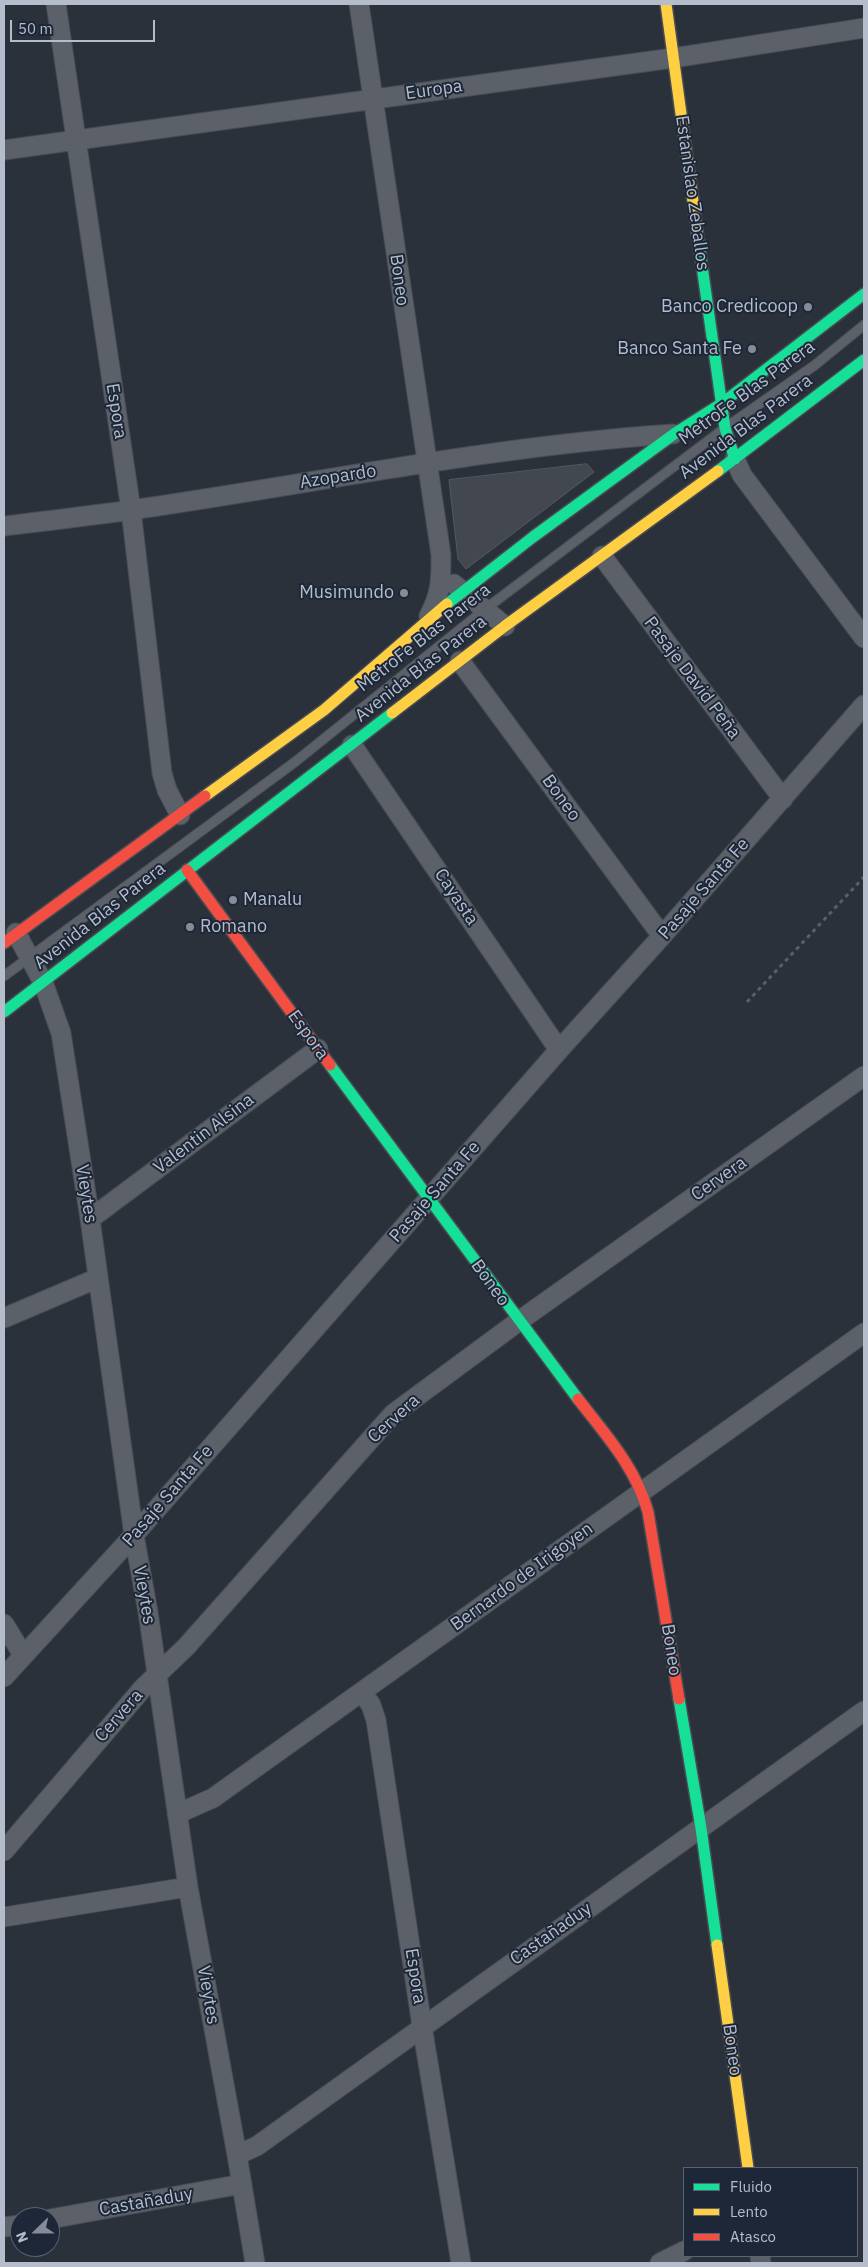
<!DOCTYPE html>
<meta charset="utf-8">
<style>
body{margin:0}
#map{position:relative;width:868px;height:2267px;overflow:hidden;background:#2b313b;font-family:"IBM Plex Sans",sans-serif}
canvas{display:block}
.frame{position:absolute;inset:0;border:5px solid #b5bdcc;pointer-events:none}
.legend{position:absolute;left:683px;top:2167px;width:175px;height:90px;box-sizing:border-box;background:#1d2737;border:1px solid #5a6373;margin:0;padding:6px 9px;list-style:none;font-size:15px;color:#b5bdcc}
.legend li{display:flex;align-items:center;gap:10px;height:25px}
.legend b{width:25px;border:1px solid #5a6373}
.north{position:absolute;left:10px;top:2207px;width:50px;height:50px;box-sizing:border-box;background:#1d2737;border:1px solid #5a6373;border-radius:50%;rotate:248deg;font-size:14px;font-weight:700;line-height:20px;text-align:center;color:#b5bdcc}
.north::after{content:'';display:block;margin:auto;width:18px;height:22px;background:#858c99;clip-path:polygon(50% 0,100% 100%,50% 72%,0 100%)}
.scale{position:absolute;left:10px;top:20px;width:145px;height:22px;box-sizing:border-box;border:2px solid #b5bdcc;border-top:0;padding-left:6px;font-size:15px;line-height:18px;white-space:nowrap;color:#b5bdcc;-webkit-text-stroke:4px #1d2737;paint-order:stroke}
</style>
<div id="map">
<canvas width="868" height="2267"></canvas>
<div class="frame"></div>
<ul class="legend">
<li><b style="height:6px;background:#16e098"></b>Fluido</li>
<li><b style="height:6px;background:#ffcf43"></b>Lento</li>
<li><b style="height:6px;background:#f24e42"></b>Atasco</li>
</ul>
<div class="north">N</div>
<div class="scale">50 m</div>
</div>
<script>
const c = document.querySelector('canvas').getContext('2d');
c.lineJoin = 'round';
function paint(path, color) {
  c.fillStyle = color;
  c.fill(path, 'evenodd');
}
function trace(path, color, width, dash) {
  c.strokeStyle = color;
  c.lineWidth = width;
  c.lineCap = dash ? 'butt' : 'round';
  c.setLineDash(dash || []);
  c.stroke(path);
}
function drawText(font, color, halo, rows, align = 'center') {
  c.font = font + ' "IBM Plex Sans",sans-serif';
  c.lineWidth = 4;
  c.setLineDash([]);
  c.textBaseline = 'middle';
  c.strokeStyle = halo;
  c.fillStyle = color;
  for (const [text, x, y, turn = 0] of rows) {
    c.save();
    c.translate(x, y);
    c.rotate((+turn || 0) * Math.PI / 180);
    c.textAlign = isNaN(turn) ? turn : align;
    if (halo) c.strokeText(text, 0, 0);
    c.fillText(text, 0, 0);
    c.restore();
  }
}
const building = new Path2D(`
 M587 464 594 472 466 569 458 559 449 480Z`);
paint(building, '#434850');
trace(building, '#535963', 1);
const lane = new Path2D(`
 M4 976 295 762 484 610 725 428 815 365 864 325`);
const street = new Path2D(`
 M56 4 131 510 162 773 167 790 180 815
 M359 4 441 555C441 581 441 593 429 616
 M4 150 673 58 864 28
 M735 459 742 475 864 638
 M4 526C46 521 89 516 131 510 312 484 491 446 673 434
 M602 556 783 799
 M454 584 505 626
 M460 661 662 936
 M352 745 559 1050
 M16 933 43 982 61 1033 90 1219 134 1535 148 1612 188 1887 237 2155 255 2263
 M90 1219 318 1049
 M4 1318 98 1278
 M4 1624 23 1655
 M4 1677 134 1535 559 1050 662 936 864 705
 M362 1692 371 1705 376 1720 422 2026 461 2263
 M177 1814 213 1798 864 1333
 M4 1851 143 1688 186 1647 393 1414 519 1321 864 1076
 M4 1917 188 1887
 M237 2155 257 2146 864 1711
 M50 2219 242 2184
 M4 2227 20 2225
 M760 2256 761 2263
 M660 2263 684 2251`);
const fast = new Path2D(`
 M698 238 725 428 735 459
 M718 471 864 360
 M447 604 533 537 674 434 721 404 864 294
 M4 1012 392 713
 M330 1065 578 1399
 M679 1699 701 1828 717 1945`);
const slow = new Path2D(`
 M666 4 698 238
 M392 713 505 626 718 471
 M205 796 324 710 447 604
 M717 1945 748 2168`);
const jam = new Path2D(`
 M187 870 330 1065
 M4 943 205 796
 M578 1399C606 1435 636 1468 648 1512L679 1699`);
trace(lane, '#474c53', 11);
trace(street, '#474c53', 21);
trace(fast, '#474c53', 14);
trace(slow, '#474c53', 14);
trace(jam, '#474c53', 14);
trace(new Path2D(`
 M747 1002 864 877`), '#595f66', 3, [4, 4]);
trace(lane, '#5b6069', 9);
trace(street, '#5b6069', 19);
trace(fast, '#16e098', 11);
trace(slow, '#ffcf43', 11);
trace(jam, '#f24e42', 11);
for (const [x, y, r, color] of [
 [808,307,5,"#858c99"],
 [752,349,5,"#858c99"],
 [404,593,5,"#858c99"],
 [233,900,5,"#858c99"],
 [190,927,5,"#858c99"]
]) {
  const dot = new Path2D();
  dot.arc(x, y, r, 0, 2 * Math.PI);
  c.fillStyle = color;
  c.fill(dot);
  trace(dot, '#1d2737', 2);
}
drawText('18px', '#b5bdcc', '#1d2737', [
 ["Europa",434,90,-8],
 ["Estanislao Zeballos",692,193,82],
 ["Boneo",399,280,82],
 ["MetroFe Blas Parera",747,393,-36],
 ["Espora",116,411,81],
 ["Avenida Blas Parera",746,427,-37],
 ["Azopardo",338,477,-9],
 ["MetroFe Blas Parera",424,638,-38],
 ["Avenida Blas Parera",421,669,-38],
 ["Pasaje David Peña",692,678,53],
 ["Boneo",561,798,54],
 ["Pasaje Santa Fe",704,889,-49],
 ["Cayasta",456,897,56],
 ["Avenida Blas Parera",100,916,-38],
 ["Espora",308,1035,54],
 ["Valentin Alsina",204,1134,-37],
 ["Cervera",719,1179,-35],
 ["Pasaje Santa Fe",435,1192,-49],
 ["Vieytes",86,1194,81],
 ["Boneo",490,1283,54],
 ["Cervera",394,1419,-42],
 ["Pasaje Santa Fe",168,1496,-49],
 ["Bernardo de Irigoyen",522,1577,-36],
 ["Vieytes",144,1595,80],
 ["Boneo",671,1650,81],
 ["Cervera",119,1716,-49],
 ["Castañaduy",551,1934,-35],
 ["Espora",415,1976,81],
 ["Vieytes",208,1995,80],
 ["Boneo",732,2050,82],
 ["Castañaduy",146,2202,-10]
]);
drawText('18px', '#b5bdcc', '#1d2737', [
 ["Banco Credicoop",798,307],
 ["Banco Santa Fe",742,349],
 ["Musimundo",394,593],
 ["Manalu",243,900,"left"],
 ["Romano",200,927,"left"]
], 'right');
</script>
